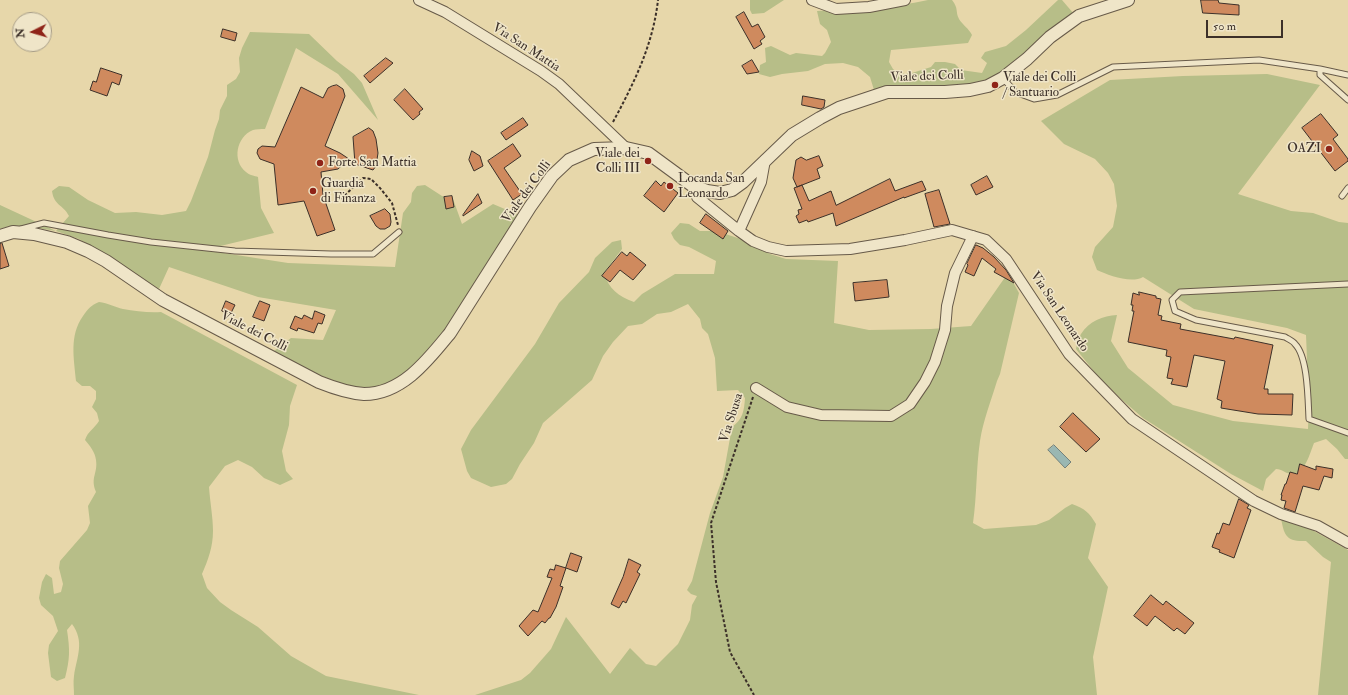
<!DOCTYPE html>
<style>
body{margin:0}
#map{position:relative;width:1348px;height:695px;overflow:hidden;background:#e7d7aa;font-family:"IM FELL Double Pica",serif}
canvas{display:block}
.north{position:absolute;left:12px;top:12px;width:40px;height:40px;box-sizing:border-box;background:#efe5c8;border:1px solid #a79d88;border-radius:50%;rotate:265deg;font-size:11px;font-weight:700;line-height:16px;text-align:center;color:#3c3029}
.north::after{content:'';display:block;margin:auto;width:14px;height:18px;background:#8f2418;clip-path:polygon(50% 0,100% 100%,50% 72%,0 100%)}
.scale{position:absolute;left:1206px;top:20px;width:77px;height:18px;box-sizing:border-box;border:2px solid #3c3029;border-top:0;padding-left:5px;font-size:12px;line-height:14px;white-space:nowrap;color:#3c3029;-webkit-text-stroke:3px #efe5c8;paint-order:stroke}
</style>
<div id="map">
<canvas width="1348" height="695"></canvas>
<div class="north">N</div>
<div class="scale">50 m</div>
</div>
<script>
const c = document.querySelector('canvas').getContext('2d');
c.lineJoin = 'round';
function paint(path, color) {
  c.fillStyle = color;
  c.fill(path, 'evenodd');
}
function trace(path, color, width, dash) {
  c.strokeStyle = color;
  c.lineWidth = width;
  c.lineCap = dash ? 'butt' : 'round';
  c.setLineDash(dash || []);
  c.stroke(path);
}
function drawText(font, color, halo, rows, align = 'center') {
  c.font = font + ' "IM FELL Double Pica",serif';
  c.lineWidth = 3;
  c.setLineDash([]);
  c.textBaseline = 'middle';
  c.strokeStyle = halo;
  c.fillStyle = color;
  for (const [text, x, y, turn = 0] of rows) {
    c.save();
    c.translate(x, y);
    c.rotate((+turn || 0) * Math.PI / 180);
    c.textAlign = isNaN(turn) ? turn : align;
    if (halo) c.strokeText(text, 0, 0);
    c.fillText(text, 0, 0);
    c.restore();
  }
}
paint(new Path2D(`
 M750 0H784L764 13 752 14 750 10Z
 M928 0H952C959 9 955 11 959 19 962 24 969 29 972 35L968 43 891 50 889 62 893 69 898 73 905 74 912 73 931 67 935 62H945L955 64 961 70 982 73 987 63 981 58 985 52 1006 46 1026 30 1058 0H1062L1074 14 1004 74 993 80 962 87 890 86 874 90 870 77 858 67 843 63 825 64 808 71 782 74 770 77 759 74 760 65 766 62 765 48 771 46 790 55 796 53 822 56 825 53 831 42 827 30 820 24 817 11C854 9 892 8 928 0Z
 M250 32 309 34 337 61 354 74 362 83 378 120 338 74 296 48 265 129C261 129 256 129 253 130 236 137 232 161 246 172 249 175 255 176 258 177L261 208 274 233 204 250 288 263 395 267 403 213 411 202 412 193 417 186 425 185 442 196 453 199 462 224 493 204 519 215 437 344 408 374 379 387 367 389 348 386 317 374 274 351 291 338 323 340 336 310 258 297 169 267 159 289 79 239 56 231 25 226H10L0 229V205L56 231 69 216C63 204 54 206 52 191L59 186 69 187 88 200 115 213 136 212 162 215 186 211 191 201 208 157 215 130 219 119 220 110 227 96V85L236 79 240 72 239 58 242 48Z
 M1267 74 1320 85 1238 194 1291 211 1313 213 1339 222 1348 223V459H1345L1337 449 1326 439 1314 443C1310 453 1305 474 1292 474 1286 474 1282 469 1276 469L1266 479 1263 491 1231 474 1143 418 1121 399 1096 374 1076 349C1077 345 1078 338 1081 334 1089 321 1103 316 1117 315L1111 341 1128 368 1173 405 1233 421 1308 429 1309 406 1306 335 1287 328 1194 309 1143 277C1131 284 1108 275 1097 270L1092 257 1095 247 1113 227 1117 206 1114 184 1108 173 1095 159 1064 144 1041 121 1110 80 1183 76Z
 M680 223 689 224 700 231H716L744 240 770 254 786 259 838 261 834 323 869 330 931 329 971 326 1008 273 1019 293 1000 374 997 381C991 401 983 421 980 441 976 468 977 496 973 523L984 529 1036 525 1049 520 1065 508 1072 504C1085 509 1089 512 1096 524L1088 558 1108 587 1093 657 1097 695H475L521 680 530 673 551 649 566 617 610 674 630 648 646 664 656 666 678 644 690 620 692 605 697 596 691 594 687 590 692 581 710 513 723 477 732 427C743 419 744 411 745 398L738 390 717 391 715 358 708 334 702 328 700 319 688 304 671 312 657 314 642 324 628 326 613 342 603 356 592 380 543 423 534 443 520 464 512 479 506 484 491 487 471 478 467 471 461 449 471 430 535 344 559 303 589 272 595 258 612 242 621 240 622 249 604 273C609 289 618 296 634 302L642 294 675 274H714L716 261 689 247 680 245 674 239 671 233Z
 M99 302C108 303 115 307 123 309 135 311 149 313 161 312L297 385 290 406 289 425 282 451 286 471 293 479 280 485 264 478 252 467 238 460 225 466 209 487C210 502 213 517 213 531 213 547 208 560 202 574L207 588 220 602 231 610 258 627 291 656 326 676 419 695H74C74 689 73 682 74 676 77 656 85 642 72 624L67 630C70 650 70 659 65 678L57 681 51 677 48 653 49 645 58 631 53 616 41 605 39 598 42 582 46 574 52 578 54 594 61 592 63 584 59 568 60 561 87 530 90 523 88 506 96 492C90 477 98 474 96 460 95 452 90 446 85 440 88 431 94 429 99 421L97 413 92 407 96 399V391L90 386H82L76 381C74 358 69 336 83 316 88 309 91 305 99 302Z
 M1281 518 1303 525 1348 550V695H1318L1331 562 1323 557 1306 541C1286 542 1284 535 1281 518Z`), '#b7be88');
const water = new Path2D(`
 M1054 445 1071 462 1065 468 1048 450Z`);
paint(water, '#9ab7b2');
trace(water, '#74817b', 1);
const building = new Path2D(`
 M1201 0H1218L1219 3 1239 5V15L1203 13Z
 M744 12 752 27 758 24 765 37 760 41 762 44 754 49 736 17Z
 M223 29 237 33 235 41 221 37Z
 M386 58 393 63 370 83 364 76Z
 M752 60 759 72 747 74 742 66Z
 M101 68 122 75 119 85 112 82 107 96 90 90 93 81 96 82Z
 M337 85 343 89 345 96 325 146 340 153 349 159 338 169 321 172 323 195 335 230 317 236 304 201 278 205 274 164 260 159 257 153 258 149 262 146 275 147 301 87 323 98 328 88 332 86Z
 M405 89 423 109 419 112 420 114 413 120 394 100Z
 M803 96 825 100 824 107 821 109 802 105Z
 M1321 114 1338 135 1333 139 1348 159V161L1335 171 1302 128Z
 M523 118 528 125 506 140 501 133Z
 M369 128 373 131 376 139 378 153 376 166 373 170 355 164 353 137Z
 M513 144 521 156 504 168 522 194 513 200 488 161Z
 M472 151 480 156 483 166 474 171 469 160Z
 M819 156 823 166 817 169 820 178 797 187 793 178 796 160 801 157 806 160Z
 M987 176 993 187 976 195 971 185Z
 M890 179 895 191 922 181 926 190 904 198V197L836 226 833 213 808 222 807 220 799 223 796 216 799 214 798 210 802 209 794 188 802 185 809 201 831 191 836 205Z
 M656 181 661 186 664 182 678 193 664 212 644 196Z
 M939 190 950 224 934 227 925 194Z
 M478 194 482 203 463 216V215Z
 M452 196 454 207 446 209 444 197Z
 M385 209 390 214 391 222 390 226 385 229H380L376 226 370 216Z
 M706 214 728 231 723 239 700 223Z
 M2 243 9 266 0 269V244Z
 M976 245 983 248 994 257 1006 270 1014 283 994 272 996 269 982 258 974 276 965 272 968 265 967 264Z
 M622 252 627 256 630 252 646 265 633 280 620 270 610 282 602 276Z
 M887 280 889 297 855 301 853 283Z
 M1139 292 1156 296V298L1161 299 1158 315 1162 316 1161 320 1181 324 1180 329 1234 339 1235 337 1273 345 1264 389H1268V394H1293L1292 415 1258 414 1221 408 1222 401 1217 399 1225 361 1194 355 1187 387 1171 384 1173 379 1167 378 1171 357 1166 356 1167 350 1128 342 1134 311H1132L1133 305H1131L1133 293 1139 295Z
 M226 301 235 305 230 315 222 311Z
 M260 301 270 305 264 321 253 317Z
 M315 311 325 315 322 324 318 323 314 333 298 328 297 331 290 328 295 316 302 319 304 315 312 319Z
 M1073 413 1100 439 1086 452 1060 427Z
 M1300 464 1316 470V466L1333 469 1332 478 1324 476 1319 490 1303 486 1295 512 1284 508 1286 501 1281 500 1282 495H1281L1285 484H1286L1290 472 1297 474Z
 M1239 499 1249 505 1247 508 1251 510 1234 558 1219 552 1220 550 1212 547 1217 533 1219 534 1223 523 1229 525Z
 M571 553 582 557 577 572 566 568Z
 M629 559 641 565 637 572 640 574 626 603 623 601 619 608 611 604 623 577Z
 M556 565 566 568 560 586 563 587 556 607 550 618H549L545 623 542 621 528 636 519 626 533 610 538 612 552 578 547 577 550 569 554 570Z
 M1151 595 1163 605 1166 601 1194 623 1185 634 1177 628 1174 631 1155 616 1147 626 1134 616Z`);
paint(building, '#cf8a5e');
trace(building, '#3c3029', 1);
const service = new Path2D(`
 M1320 69V75L1348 100
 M1003 78 1015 92 1034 99 1057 95 1113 67 1259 60 1320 69 1348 75
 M1342 196 1348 188
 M21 229 44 223 108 235 151 242 235 251 331 254H373L399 232
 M1348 284 1180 292 1172 300 1175 311 1196 320 1285 337C1288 339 1293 341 1295 344 1308 357 1308 400 1309 419L1348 433`);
const minor = new Path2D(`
 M419 0 445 12 541 71 559 84 626 148
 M812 0 836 9 869 7 905 0
 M693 186 697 197 739 231 753 241 768 247 786 251 850 249 905 240 952 230 986 240 1006 259 1069 354 1132 419 1254 501 1281 514 1318 526 1348 543
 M739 231 761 182 765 160
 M756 388 787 407 821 415 891 416 910 404 925 382 935 362 945 330 947 306 955 273 973 236`);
const tertiary = new Path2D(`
 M0 236 13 232 34 234 67 242 88 251 106 261 163 300 319 382C334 388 348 393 364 394 402 394 428 360 450 333L530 207 552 176 569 160 594 149 626 148 648 153 693 186 707 191 720 193 732 190 743 182 792 135 820 118 839 108 887 92H945L970 90 988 86 1003 78 1027 59 1050 37 1079 16 1128 0`);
trace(service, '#675a49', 7);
trace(minor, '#675a49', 12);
trace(tertiary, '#675a49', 14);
trace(new Path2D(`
 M613 122C634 83 653 45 658 0
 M341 199 363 178 371 179 380 188 392 203 398 225
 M753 397 711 523 716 582 730 652 754 695`), '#3c3029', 2, [3, 2]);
trace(service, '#efe5c8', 5);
trace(minor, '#efe5c8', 10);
trace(tertiary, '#efe5c8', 12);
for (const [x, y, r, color] of [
 [995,85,4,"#8f2418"],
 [1329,149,4,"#8f2418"],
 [648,161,4,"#8f2418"],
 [320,163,4,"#8f2418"],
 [670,186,4,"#8f2418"],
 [313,191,4,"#8f2418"]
]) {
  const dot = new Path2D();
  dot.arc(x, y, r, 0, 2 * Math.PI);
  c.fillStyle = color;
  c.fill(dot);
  trace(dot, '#efe5c8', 1.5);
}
drawText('13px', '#3c3029', '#efe5c8', [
 ["Via San Mattia",526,48,33],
 ["Viale dei Colli",927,77,-2],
 ["Viale dei Colli",527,192,-54],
 ["Via San Leonardo",1059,312,56],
 ["Viale dei Colli",254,332,27],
 ["Via Sbusa",732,418,-72]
]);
drawText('13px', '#3c3029', '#efe5c8', [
 ["Viale dei Colli",1003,78],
 ["/ Santuario",1003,93],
 ["OAZI",1321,149,"right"],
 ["Viale dei",640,154,"right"],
 ["Colli III",640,169,"right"],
 ["Forte San Mattia",328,163],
 ["Locanda San",678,179],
 ["Leonardo",678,194],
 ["Guardia",321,184],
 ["di Finanza",321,199]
], 'left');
</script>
